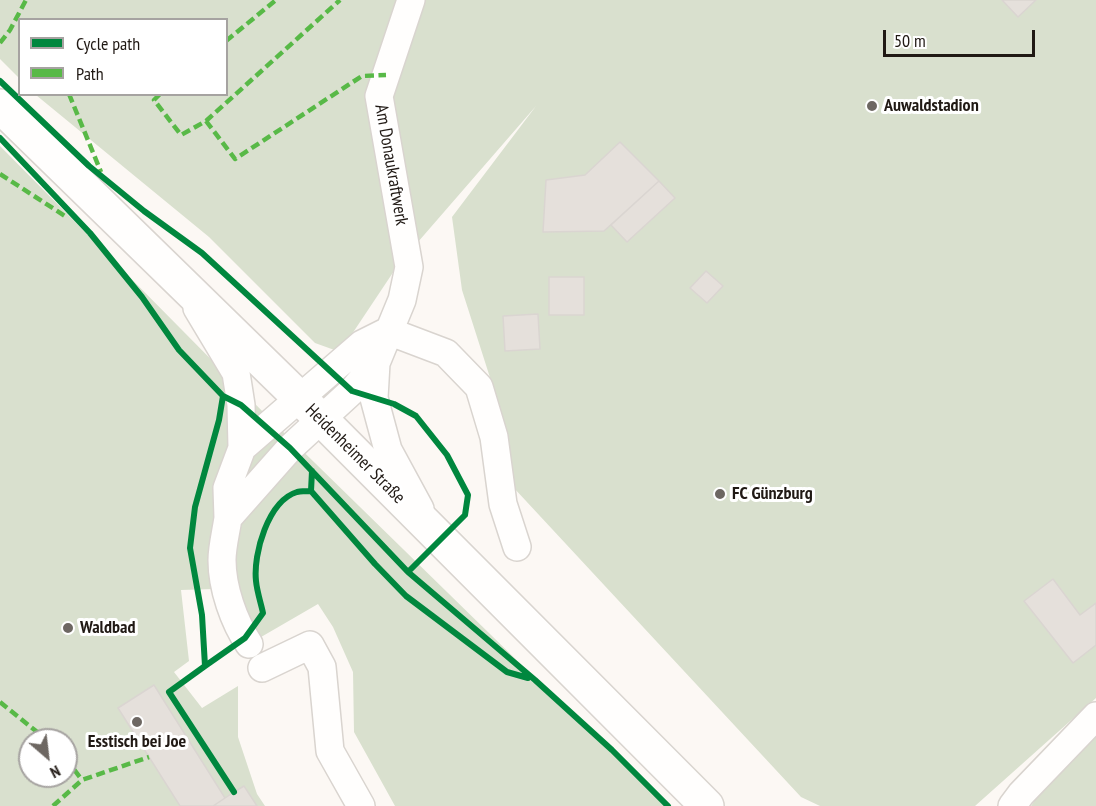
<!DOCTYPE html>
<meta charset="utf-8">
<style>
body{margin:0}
#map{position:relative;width:1096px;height:806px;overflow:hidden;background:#fcf8f4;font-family:"PT Sans Narrow",sans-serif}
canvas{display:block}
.legend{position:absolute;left:18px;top:18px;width:210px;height:78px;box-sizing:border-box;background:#fff;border:2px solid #a6a3a1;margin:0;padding:8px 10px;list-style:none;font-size:18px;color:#201914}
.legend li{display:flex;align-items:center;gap:12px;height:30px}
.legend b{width:30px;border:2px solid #a6a3a1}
.north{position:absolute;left:18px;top:728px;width:60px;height:60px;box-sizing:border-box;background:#fff;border:2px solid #a6a3a1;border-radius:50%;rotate:152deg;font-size:16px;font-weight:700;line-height:24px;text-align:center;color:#201914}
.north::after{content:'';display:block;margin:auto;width:21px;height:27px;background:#6d6762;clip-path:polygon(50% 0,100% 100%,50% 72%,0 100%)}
.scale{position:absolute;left:883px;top:30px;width:152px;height:27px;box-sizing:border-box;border:3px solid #201914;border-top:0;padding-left:8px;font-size:18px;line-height:21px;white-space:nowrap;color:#201914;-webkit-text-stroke:4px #fff;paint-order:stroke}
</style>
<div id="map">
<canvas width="1096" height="806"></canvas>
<ul class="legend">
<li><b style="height:8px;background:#00873e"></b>Cycle path</li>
<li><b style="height:8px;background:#58b947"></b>Path</li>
</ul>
<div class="north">N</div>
<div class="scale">50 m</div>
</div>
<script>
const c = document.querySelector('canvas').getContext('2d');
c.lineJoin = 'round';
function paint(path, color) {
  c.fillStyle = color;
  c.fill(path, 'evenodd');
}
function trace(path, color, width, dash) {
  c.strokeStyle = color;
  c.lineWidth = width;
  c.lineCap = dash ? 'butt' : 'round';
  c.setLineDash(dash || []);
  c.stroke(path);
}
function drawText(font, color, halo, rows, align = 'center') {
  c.font = font + ' "PT Sans Narrow",sans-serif';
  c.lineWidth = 6;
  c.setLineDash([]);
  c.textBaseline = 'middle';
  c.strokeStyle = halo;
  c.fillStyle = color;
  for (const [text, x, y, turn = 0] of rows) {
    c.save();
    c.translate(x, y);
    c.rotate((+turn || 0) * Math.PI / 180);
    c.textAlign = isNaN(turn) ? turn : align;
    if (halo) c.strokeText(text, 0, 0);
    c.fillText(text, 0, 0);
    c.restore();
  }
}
paint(new Path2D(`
 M0 0H1096V698L975 806H820L801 797 513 487 501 412 462 290 452 217 536 106 398 265 340 352 315 343 209 237 36 95 226 94V20H20L19 78 0 59Z
 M0 146 272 421 666 806H395L354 732 353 672 333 627 318 604 249 644 214 589 181 590 189 661 174 672 202 708 238 686V737L257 794 265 806H0ZM30 740H66V776H30Z
 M1096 721V806H1031L1079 736Z`), '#d9e0ce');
const building = new Path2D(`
 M1002 0H1036L1018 17Z
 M620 142 659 181 604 231 543 232 546 180 585 175Z
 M659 181 675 198 627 242 611 225Z
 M706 271 723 286 707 303 690 288Z
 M549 277H584V315H549Z
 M538 314 540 349 505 351 503 316Z
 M1053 579 1080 615 1096 603V645L1073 663 1024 601Z
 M154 685 225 798 213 806H180L118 708Z
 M244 786 257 806H213L234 792Z`);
paint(building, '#e5e0db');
trace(building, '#dad5d1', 1.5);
const minor = new Path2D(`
 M197 308 236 373 241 405 242 448
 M388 331 362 344 242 448 227 488 228 518 290 448 352 391 376 363 402 300 409 267 379 96 411 0
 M388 331 446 353 479 387 494 437 503 504 517 547
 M376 363 374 398 388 450 420 509
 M228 518C226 532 222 547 222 560 222 588 234 622 249 644
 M262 668 310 645 322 667 330 751 361 806
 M1012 806 1021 794 1096 716`);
const major = new Path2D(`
 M0 106 320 418 707 806`);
trace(minor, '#d9d4cf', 30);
trace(major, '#d9d4cf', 36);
trace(minor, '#fffefd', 27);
trace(major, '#fffefd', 33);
trace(new Path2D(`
 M226 41 276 0
 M0 43 10 30 26 0
 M69 94 101 172
 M160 94 154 100 181 135 206 121 340 0
 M206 121 235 159 362 76 386 75
 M0 174 68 218
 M0 702 47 740
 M66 759 82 780
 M53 806 82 780 149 757`), '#58b947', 4.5, [9, 4.5]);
trace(new Path2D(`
 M0 81 89 166 144 211 202 253 352 391 394 404 416 416 447 455 468 495 465 515 408 572
 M0 138 90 233 142 297 179 350 223 396 241 405 290 448 408 572 535 680 612 750 668 806
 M223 396 219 420 195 507 190 548 202 615 205 666 169 692 234 792
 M312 471 311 491 375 564 406 596 507 672 528 678
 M205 666 245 638 263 613C261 603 257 592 256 581 253 554 268 501 297 492 302 491 307 491 311 491`), '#00873e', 6);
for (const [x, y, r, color] of [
 [872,106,6,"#6d6762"],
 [720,494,6,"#6d6762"],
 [68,628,6,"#6d6762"],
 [137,722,6,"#6d6762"]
]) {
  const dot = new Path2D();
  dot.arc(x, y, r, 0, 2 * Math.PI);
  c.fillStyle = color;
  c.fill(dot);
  trace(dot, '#fff', 2);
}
drawText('bold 18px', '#201914', '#fff', [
 ["Auwaldstadion",884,106],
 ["FC Günzburg",732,494],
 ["Waldbad",80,628],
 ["Esstisch bei Joe",137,742,"center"]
], 'left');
drawText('18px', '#201914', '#fff', [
 ["Am Donaukraftwerk",391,165,80],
 ["Heidenheimer Straße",355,454,45]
]);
</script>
